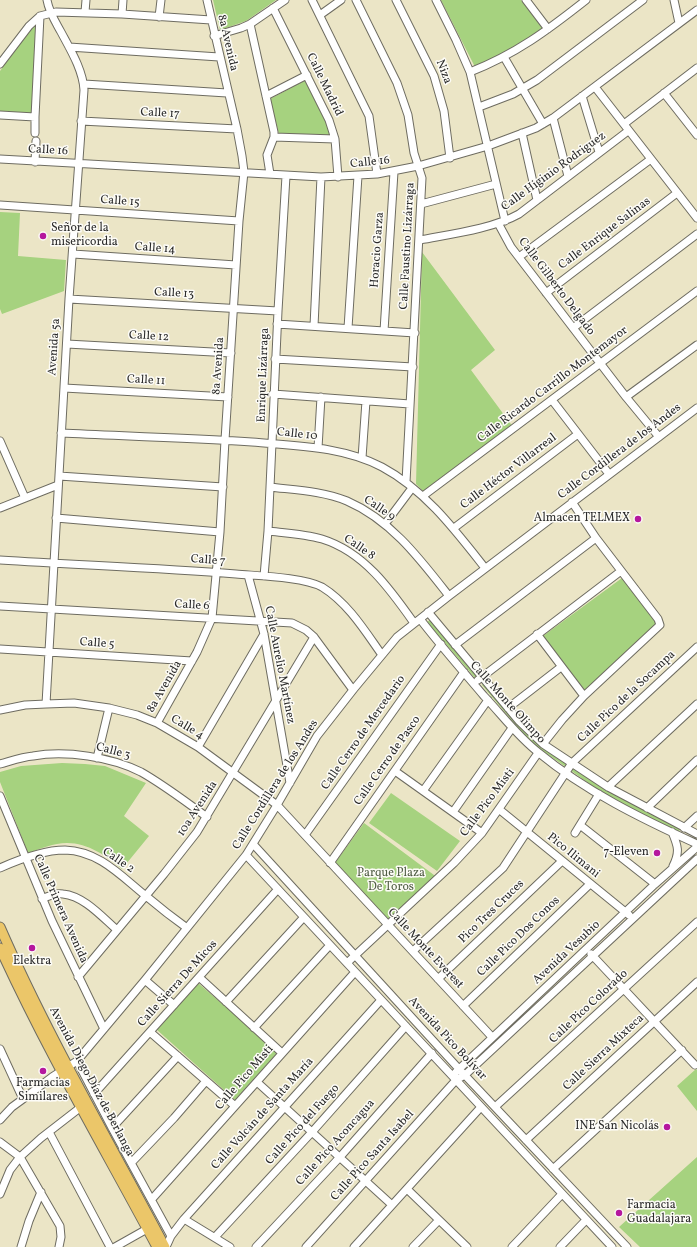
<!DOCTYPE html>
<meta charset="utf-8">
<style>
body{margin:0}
canvas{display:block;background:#ebe5c6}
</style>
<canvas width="697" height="1247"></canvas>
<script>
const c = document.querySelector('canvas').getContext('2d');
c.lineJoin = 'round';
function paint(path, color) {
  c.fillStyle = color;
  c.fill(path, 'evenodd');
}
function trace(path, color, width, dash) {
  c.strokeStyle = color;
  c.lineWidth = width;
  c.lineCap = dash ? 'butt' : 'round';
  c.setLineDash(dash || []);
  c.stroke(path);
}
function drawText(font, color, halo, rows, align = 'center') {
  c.font = font + ' Vollkorn,serif';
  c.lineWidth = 3;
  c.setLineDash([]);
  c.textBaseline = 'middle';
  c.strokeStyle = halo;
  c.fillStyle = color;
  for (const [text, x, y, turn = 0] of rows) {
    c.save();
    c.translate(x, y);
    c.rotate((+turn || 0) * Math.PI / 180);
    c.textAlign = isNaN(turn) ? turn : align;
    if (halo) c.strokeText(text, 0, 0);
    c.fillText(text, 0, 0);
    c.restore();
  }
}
paint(new Path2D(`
 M213 0H276L246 21 220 30Z
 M441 0H521L544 29 503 55 475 67Z
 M36 22 32 113 0 112V71Z
 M306 80 325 118 330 136 279 134 270 99Z
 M0 212 20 213 18 256 66 260 64 291 2 314 0 309Z
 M422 252 495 350 471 370 513 427 425 493 416 484Z
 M622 578 659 623 586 692 543 636Z
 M430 620 479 676 476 679 427 622Z
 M484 682 532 737 681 829 678 832 604 794 529 741 482 685Z
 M62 763 85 764 105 766 146 783 124 816 149 836 122 869C107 856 88 843 67 843 54 843 40 849 28 853L0 782V772L21 766Z
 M391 793 460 841 437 871 369 823Z
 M364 823 438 878 389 922 335 863Z
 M198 983 278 1052 235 1100 156 1029Z
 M696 1069 697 1070V1111L677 1086Z
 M697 1157V1247H640L619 1227Z`), '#a6d27f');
const minor = new Path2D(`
 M312 0 369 116 377 174
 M356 0 397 83 408 115 414 153 422 178 406 482
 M396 0 434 76 444 111 450 158
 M436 0 456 40 470 72 505 221
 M526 0 548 29
 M674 0 679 23
 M273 8 329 120 335 139 338 177
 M85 12 86 0
 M122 14 123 0
 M320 15 341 0
 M159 17 161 0
 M250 24 274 132V137L267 155 270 174
 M214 36 241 28 250 24 285 0
 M69 47 219 57
 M504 57 543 124
 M0 64 29 26 40 16 56 12 122 14 211 20
 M470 72C516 54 548 30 586 0
 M84 84 227 93
 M595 87 697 218
 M664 93 697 135
 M266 96 307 75
 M582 96 599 152
 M479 107 513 94 537 80 643 0
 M0 115 35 117
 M553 118 568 176
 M81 121 237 129
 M624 124 697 68
 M35 133V117L40 16
 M522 133 537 200
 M274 137 335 139
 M0 159 321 177 377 174 418 166 488 146 536 128 553 118 697 10
 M35 162 36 141
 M421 204 496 184
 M0 205 239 221
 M498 223 511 247 626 397 659 437
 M420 240C451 234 492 229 519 214L628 131
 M73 254 236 265
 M519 257 651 159
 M546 293 677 193
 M69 299 278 311
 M277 324 415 333
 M314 326 321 177
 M348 328 358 176
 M573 328 697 234
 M384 331 394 172
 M67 344 231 353
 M275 359 413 367
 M64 388 228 397
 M273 394 410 404
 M626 397 697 345
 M552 400 609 474
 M61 433C125 436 188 438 252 442 295 446 342 446 382 467 425 490 455 530 485 568
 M0 441 25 498
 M318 448 321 397
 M362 458 366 401
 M59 476 223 487
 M270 487C295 490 323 491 347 501 391 520 420 559 449 596
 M423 496 697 291
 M0 508 58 485
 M56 518 220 532
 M385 524 412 488
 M454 528 578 434
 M268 531C286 533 305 534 322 539 364 552 390 589 414 623
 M0 560C79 565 157 568 236 574 258 576 303 577 322 587 348 603 365 631 382 655
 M248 575 264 634 290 783
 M264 576 268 531 278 311 286 176
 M0 606 292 623 306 630 314 637 353 690
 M428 612 519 721 543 744 608 787 697 834
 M420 619C440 645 462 670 484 696 502 715 518 737 539 753 585 791 642 819 697 844
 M537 634 584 696
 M455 645 596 538
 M0 649 192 661
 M478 680 621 571
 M46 704 69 299 84 90C83 70 70 49 61 32 55 21 49 12 47 0
 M508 708 561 667
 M0 710 25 705 46 704 74 703 109 708 137 715 157 723 198 747 277 805 492 1037
 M157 723 197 652 212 618 220 532 225 440 239 221 244 172 242 156 237 129 207 0
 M543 744 562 720 584 696 660 625 658 619 596 538 572 502
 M198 747 264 634
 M97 758 109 708
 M0 764C11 761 22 757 33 756 66 750 111 757 141 772 164 785 186 802 207 817
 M395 771 482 833
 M608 787 697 704
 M423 791 488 700
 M0 796 52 921 104 1029
 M647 808 697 760
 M500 810 629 915
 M453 812 512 728
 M580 825 655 884
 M684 828 697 816
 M672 832C678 846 680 852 673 866
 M575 833 599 794
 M305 835 441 644
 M254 845 459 1069 627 1247
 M246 855 612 1247
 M330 863 464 672
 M0 868C20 859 43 850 65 850 99 851 121 876 146 896 159 907 173 918 187 928
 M42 899C48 896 56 893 63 894 84 896 102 917 117 930
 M413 951 503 868 572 763 697 647
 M591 954 695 1065
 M347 963 454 863 482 833 538 753
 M78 977 164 874 197 832 314 637
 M199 977 282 1053
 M438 979 562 861
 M145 980 174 1005
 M226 1002 304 917
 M463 1006 590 884
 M254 1028 330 945
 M150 1032 235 1106
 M0 1049 23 1099
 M77 1061 112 1128 171 1236
 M456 1072 655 884 697 847
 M257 1082 392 1205
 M94 1094 278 889
 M495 1107 697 922
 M0 1120 12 1107 23 1099 52 1077 77 1061 145 980 246 855 277 805 317 736 353 690 397 637 449 596 697 408
 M112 1128 178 1056
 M49 1132 110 1247
 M526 1140 697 982
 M0 1142 20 1157 60 1226 61 1237 59 1247
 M132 1162 174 1118 206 1081
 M553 1169 682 1050
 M407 1189 467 1247
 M0 1194 10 1170 20 1157 41 1138 81 1107
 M152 1199 355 972
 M184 1219 230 1247
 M215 1237 312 1132 406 1026
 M21 1247 29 1221 41 1192
 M115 1247 147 1229
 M166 1247 171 1236 184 1219 381 1000
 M256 1247 340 1157 432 1053
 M306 1247 456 1080 465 1075 697 859
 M354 1247 481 1107
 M413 1247 439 1220
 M512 1247 562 1194
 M560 1247 586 1220`);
const major = new Path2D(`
 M0 927C48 1037 109 1141 165 1247
 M0 948C47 1051 104 1148 157 1247`);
trace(minor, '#6e6c61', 9);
trace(major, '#6e6c61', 11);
trace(minor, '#fff', 7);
trace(major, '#ebc669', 9);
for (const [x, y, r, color] of [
 [43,236,4,"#b5179e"],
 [638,519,4,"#b5179e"],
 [657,853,4,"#b5179e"],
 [32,948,4,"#b5179e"],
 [43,1071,4,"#b5179e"],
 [667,1127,4,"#b5179e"],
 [619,1213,4,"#b5179e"]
]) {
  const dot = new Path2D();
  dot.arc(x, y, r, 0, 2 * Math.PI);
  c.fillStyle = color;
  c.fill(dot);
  trace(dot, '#fdfcf7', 1.5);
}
drawText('12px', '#2b2b2b', '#fdfcf7', [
 ["8a Avenida",227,43,77],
 ["Niza",443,72,69],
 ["Calle Madrid",324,85,64],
 ["Calle 17",160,114,3],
 ["Calle 16",48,151,3],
 ["Calle 16",370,163,-6],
 ["Calle Higinio Rodriguez",554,172,-36],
 ["Calle 15",120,202,4],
 ["Calle Enrique Salinas",605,234,-37],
 ["Calle Faustino Lizárraga",408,246,-87],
 ["Calle 14",155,249,4],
 ["Horacio Garza",378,250,-86],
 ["Calle Gilberto Delgado",556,287,53],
 ["Calle 13",174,294,3],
 ["Calle 12",149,337,3],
 ["Avenida 5a",55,347,-86],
 ["8a Avenida",219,366,-86],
 ["Enrique Lizárraga",264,375,-88],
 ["Calle 11",146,381,3],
 ["Calle Ricardo Carrillo Montemayor",553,385,-37],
 ["Calle 10",297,435,6],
 ["Calle Cordillera de los Andes",620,452,-37],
 ["Calle Héctor Villarreal",509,472,-37],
 ["Calle 9",379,509,34],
 ["Calle 8",359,548,34],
 ["Calle 7",208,561,4],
 ["Calle 6",192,606,3],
 ["Calle 5",97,644,4],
 ["Calle Aurelio Martínez",279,665,79],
 ["8a Avenida",165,687,-60],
 ["Calle Pico de la Socampa",627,697,-43],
 ["Calle Monte Olimpo",507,703,48],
 ["Calle 4",187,728,31],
 ["Calle Cerro de Mercedario",364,733,-55],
 ["Calle 3",113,752,15],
 ["Calle Cerro de Pasco",388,761,-55],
 ["Calle Cordillera de los Andes",276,785,-58],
 ["Calle Pico Misti",488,803,-53],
 ["10a Avenida",198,809,-57],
 ["Pico Ilimani",573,856,39],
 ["Calle 2",118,861,34],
 ["Calle Primera Avenida",60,909,66],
 ["Pico Tres Cruces",492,912,-44],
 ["Calle Pico Dos Conos",519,937,-44],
 ["Calle Monte Everest",425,949,47],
 ["Avenida Vesubio",567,953,-43],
 ["Calle Sierra De Micos",178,984,-48],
 ["Calle Pico Colorado",589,1007,-43],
 ["Avenida Pico Bolívar",447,1039,47],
 ["Calle Sierra Mixteca",604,1053,-43],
 ["Calle Pico Misti",245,1078,-49],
 ["Avenida Diego Díaz de Berlanga",91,1082,62],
 ["Calle Volcán de Santa María",263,1114,-48],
 ["Calle Pico del Fuego",303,1125,-48],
 ["Calle Pico Aconcagua",336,1143,-48],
 ["Calle Pico Santa Isabel",373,1156,-48]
]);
drawText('12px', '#2b2b2b', '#fdfcf7', [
 ["Señor de la",51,229,"left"],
 ["misericordia",51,243,"left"],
 ["Almacen TELMEX",630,519],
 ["7-Eleven",649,853],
 ["Elektra",32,962,"center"],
 ["Farmacias",43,1084,"center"],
 ["Similares",43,1098,"center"],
 ["INE San Nicolás",659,1127],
 ["Farmacia",627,1206,"left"],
 ["Guadalajara",627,1220,"left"]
], 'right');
drawText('12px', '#505d44', '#fdfcf7', [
 ["Parque Plaza",391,874],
 ["De Toros",391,888]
]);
</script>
